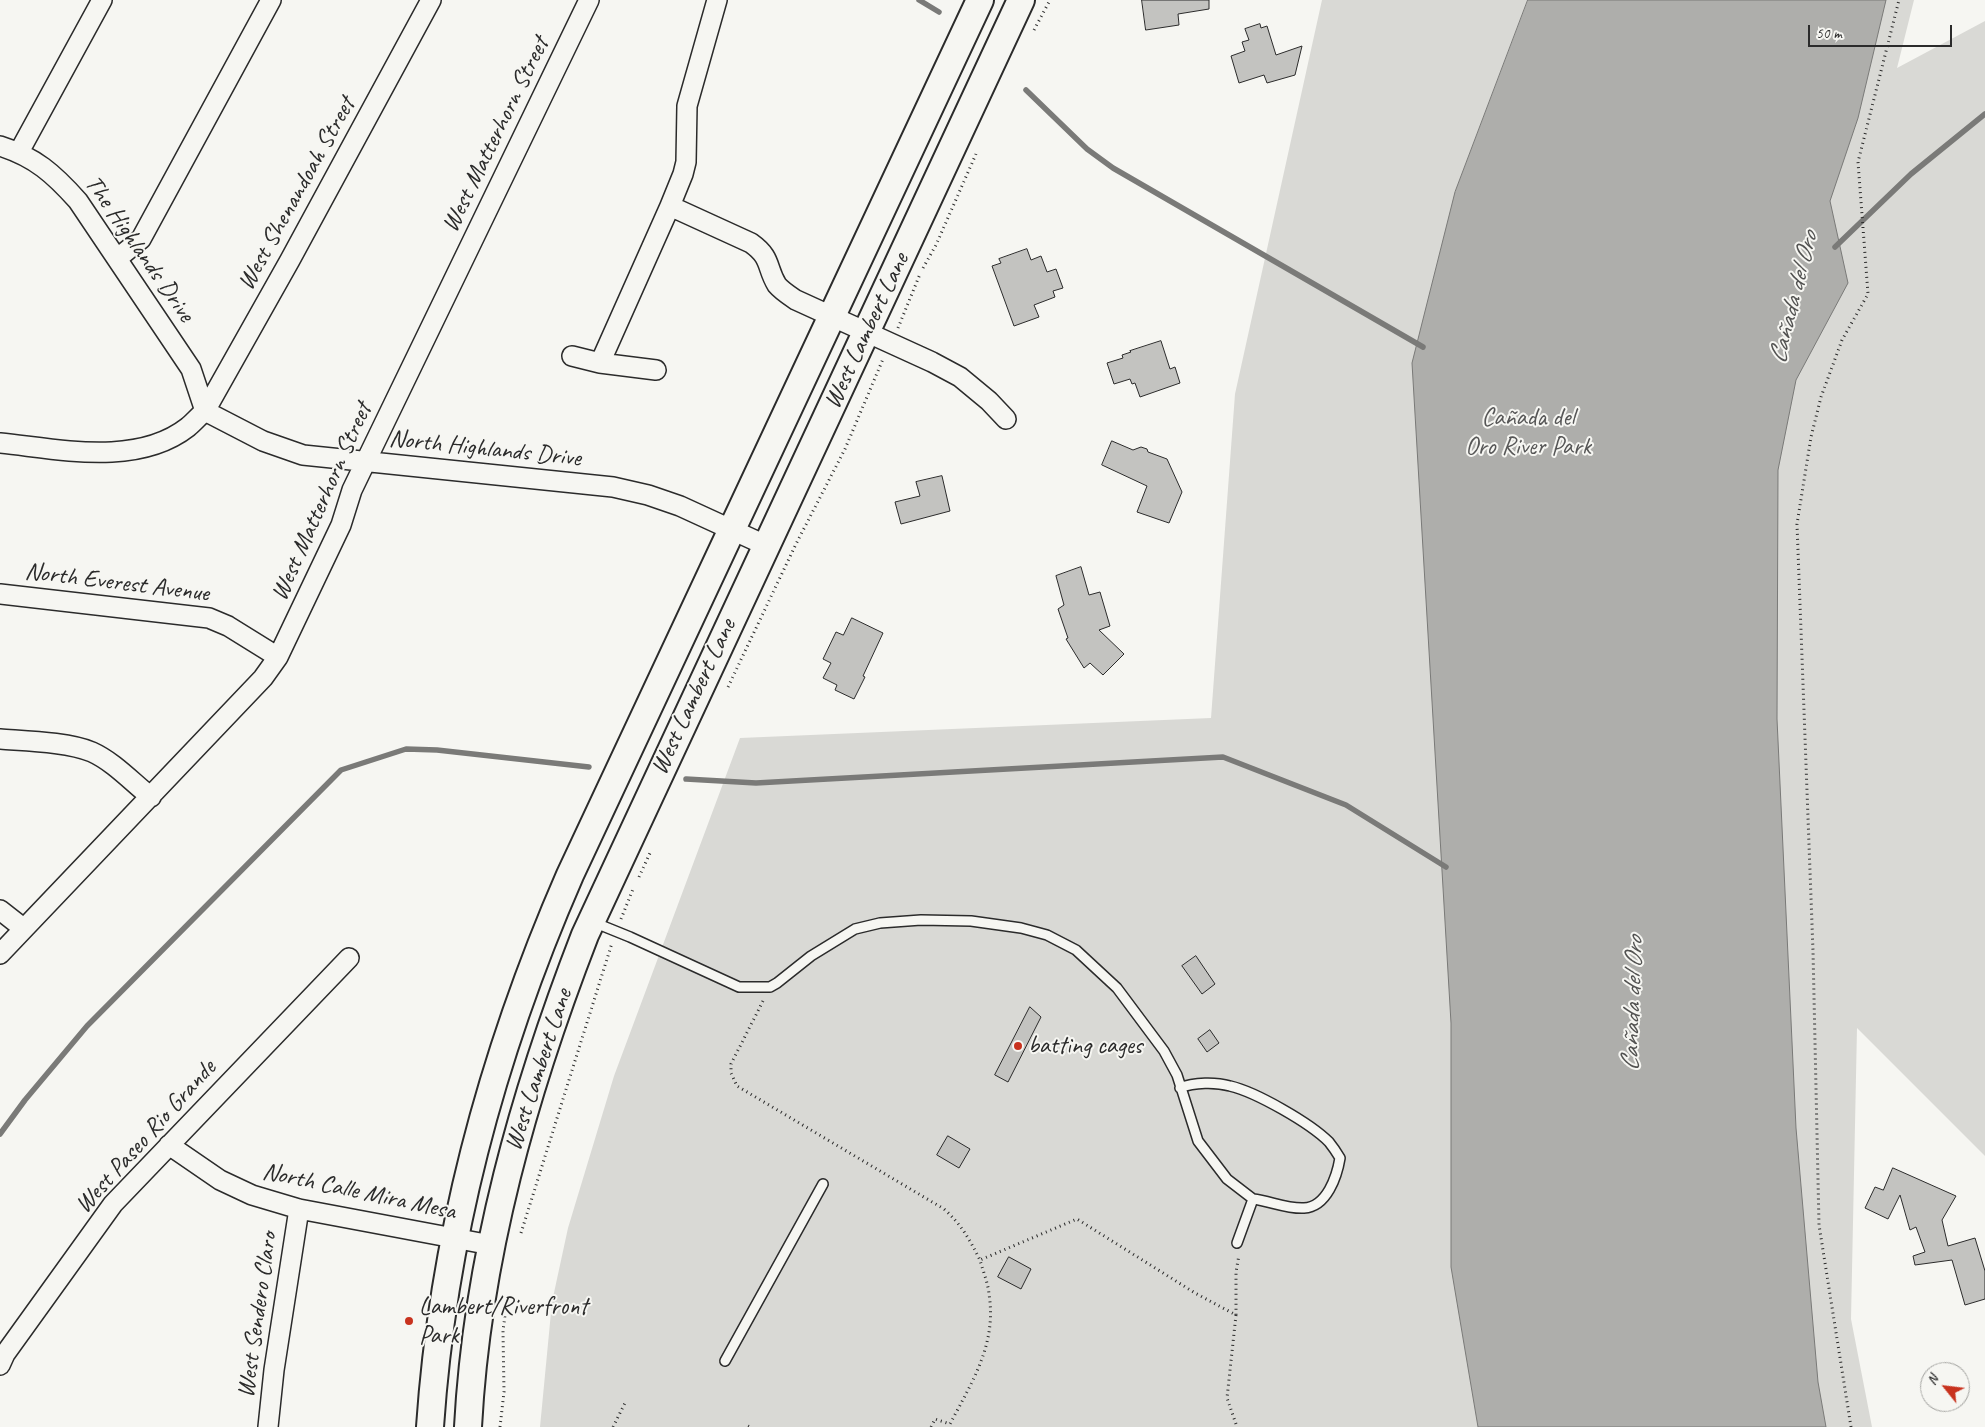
<!DOCTYPE html>
<meta charset="utf-8">
<style>
body{margin:0}
#map{position:relative;width:1985px;height:1427px;overflow:hidden;background:#f6f6f2;font-family:Caveat,sans-serif}
canvas{display:block}
.north{position:absolute;left:1920px;top:1362px;width:50px;height:50px;box-sizing:border-box;background:#f6f6f2;border:1px solid #a5a5a2;border-radius:50%;rotate:299deg;font-size:14px;font-weight:700;line-height:20px;text-align:center;color:#2b2b2b}
.north::after{content:'';display:block;margin:auto;width:18px;height:22px;background:#c8321e;clip-path:polygon(50% 0,100% 100%,50% 72%,0 100%)}
.scale{position:absolute;left:1808px;top:25px;width:144px;height:22px;box-sizing:border-box;border:2px solid #2b2b2b;border-top:0;padding-left:6px;font-size:15px;line-height:18px;white-space:nowrap;color:#2b2b2b;-webkit-text-stroke:4px #f6f6f2;paint-order:stroke}
</style>
<div id="map">
<canvas width="1985" height="1427"></canvas>
<div class="north">N</div>
<div class="scale">50 m</div>
</div>
<script>
const c = document.querySelector('canvas').getContext('2d');
c.lineJoin = 'round';
function paint(path, color) {
  c.fillStyle = color;
  c.fill(path, 'evenodd');
}
function trace(path, color, width, dash) {
  c.strokeStyle = color;
  c.lineWidth = width;
  c.lineCap = dash ? 'butt' : 'round';
  c.setLineDash(dash || []);
  c.stroke(path);
}
function drawText(font, color, halo, rows, align = 'center') {
  c.font = font + ' Caveat,sans-serif';
  c.lineWidth = 4;
  c.setLineDash([]);
  c.textBaseline = 'middle';
  c.strokeStyle = halo;
  c.fillStyle = color;
  for (const [text, x, y, turn = 0] of rows) {
    c.save();
    c.translate(x, y);
    c.rotate((+turn || 0) * Math.PI / 180);
    c.textAlign = isNaN(turn) ? turn : align;
    if (halo) c.strokeText(text, 0, 0);
    c.fillText(text, 0, 0);
    c.restore();
  }
}
paint(new Path2D(`
 M1322 0H1914L1897 68 1985 21V1156L1857 1028 1851 1319 1872 1427H540L552 1302 568 1228 614 1076 740 738 1211 718 1235 394Z`), '#d9d9d5');
const water = new Path2D(`
 M1528 0H1886L1858 118 1830 201 1848 283 1796 380 1778 470 1777 719 1796 1128 1818 1382 1826 1427H1478L1451 1267V1023L1412 363 1455 192Z`);
paint(water, '#aeaeab');
trace(water, '#7a7a78', 1);
trace(new Path2D(`
 M919 0 939 12
 M1026 90 1087 149 1113 168 1423 347
 M1835 247 1911 174 1985 114
 M686 779 756 783 1223 757 1346 805 1446 867
 M0 1134 25 1100 87 1026 341 770 406 749 437 750 589 767`), '#7a7a78', 5.5);
const building = new Path2D(`
 M1142 0H1209V9L1178 14 1179 25 1146 30Z
 M1260 24 1261 28 1267 26 1276 55 1302 46 1295 75 1267 83 1264 75 1239 83 1231 56 1245 51 1242 42 1249 40 1245 29Z
 M1027 249 1031 260 1041 256 1047 272 1056 269 1063 288 1053 291 1055 297 1034 305 1039 317 1014 326 992 266 1001 263 999 259Z
 M1161 341 1170 369 1175 367 1180 383 1140 397 1135 383 1132 384 1130 379 1114 384 1107 363 1123 358 1122 355 1131 352 1130 351Z
 M1112 441 1133 450 1141 447 1147 449 1148 452 1167 459 1182 492 1169 523 1137 512 1147 486 1102 465Z
 M942 476 950 511 901 524 895 502 920 496 916 482Z
 M1081 567 1089 595 1100 592 1110 626 1099 630 1124 654 1103 675 1090 663 1084 668 1066 639 1068 638 1058 609 1064 605 1056 576Z
 M852 618 883 633 863 676 865 677 854 699 835 690 837 685 823 678 831 663 823 659 836 632 843 635Z
 M1196 956 1215 984 1202 994 1182 966Z
 M1030 1007 1041 1017 1008 1082 995 1075Z
 M1210 1030 1219 1043 1207 1052 1198 1039Z
 M948 1136 970 1149 959 1168 937 1155Z
 M1893 1168 1956 1196 1942 1220 1948 1246 1975 1238 1985 1271V1299L1965 1305 1952 1260 1915 1265 1913 1256 1925 1252 1916 1227 1910 1230 1900 1195 1888 1219 1865 1208 1875 1187 1883 1190Z
 M1009 1257 1031 1269 1021 1289 998 1277Z`);
paint(building, '#c3c3c0');
trace(building, '#2b2b2b', 1);
const service = new Path2D(`
 M593 922 630 937 739 987H770L777 983 811 956 855 929 880 923 921 920 971 921 1021 928 1047 935 1076 950 1117 988 1164 1051 1177 1075 1198 1141 1227 1179 1253 1199 1237 1243
 M1180 1088C1194 1082 1216 1082 1230 1086 1256 1092 1310 1123 1329 1142 1333 1147 1337 1153 1340 1158 1337 1176 1327 1207 1304 1208 1287 1209 1270 1201 1253 1199
 M725 1361 823 1184`);
const minor = new Path2D(`
 M0 146C35 157 54 174 78 201L191 369 205 411
 M19 152 102 0
 M670 206 683 174 686 162 687 106 717 0
 M118 258 141 239 271 0
 M572 356 600 363 670 206 751 243C772 258 766 267 777 285 782 291 790 296 796 300L932 362 960 377 989 401 1006 419
 M600 363 656 370
 M205 411 290 260 431 0
 M0 443C59 449 137 467 188 427 194 422 199 416 205 411L263 441 303 455 613 487 648 495 680 506 765 545
 M0 594 209 618 228 626 278 657
 M0 739C26 741 69 742 92 752 114 762 132 782 151 797
 M0 910 23 928
 M0 954 263 678 278 657 341 525 352 490 366 461 589 0
 M169 1145 220 1180 252 1195 299 1209 491 1245
 M0 1365 5 1354 113 1204 349 958
 M268 1427 274 1370 299 1209`);
const secondary = new Path2D(`
 M430 1427C443 1235 493 1051 570 875L980 0
 M468 1427C477 1257 524 1092 585 935L1021 0`);
trace(service, '#2b2b2b', 12);
trace(minor, '#2b2b2b', 22);
trace(secondary, '#2b2b2b', 30);
trace(new Path2D(`
 M1034 30 1050 0
 M923 268 936 245 976 154
 M898 328 920 274
 M728 687 796 544 845 449 883 359
 M639 877 650 853
 M621 919 633 889
 M763 1001 731 1064V1073L737 1086 944 1209C961 1224 970 1240 980 1260
 M521 1233 612 943
 M1236 1315 1227 1398 1237 1427
 M748 1426 750 1427
 M500 1427 504 1392 503 1331 507 1299
 M613 1427 626 1401
 M931 1427 935 1419 950 1424C972 1382 997 1344 989 1294 988 1283 983 1271 980 1260L1077 1219 1195 1293 1236 1315V1272L1239 1255
 M1851 1427 1819 1225 1813 951 1797 524 1811 437 1821 397 1842 340 1868 294 1858 162 1899 0`), '#2b2b2b', 3, [1, 4]);
trace(service, '#f6f6f2', 9);
trace(minor, '#f6f6f2', 19);
trace(secondary, '#f6f6f2', 26);
for (const [x, y, r, color] of [
 [1018,1046,5,"#c8321e"],
 [409,1321,5,"#c8321e"]
]) {
  const dot = new Path2D();
  dot.arc(x, y, r, 0, 2 * Math.PI);
  c.fillStyle = color;
  c.fill(dot);
  trace(dot, '#f6f6f2', 2);
}
drawText('25px', '#2b2b2b', '#f6f6f2', [
 ["West Matterhorn Street",496,135,-64],
 ["West Shenandoah Street",297,194,-61],
 ["The Highlands Drive",139,249,55],
 ["West Lambert Lane",867,331,-65],
 ["North Highlands Drive",485,449,6],
 ["West Matterhorn Street",322,502,-66],
 ["North Everest Avenue",117,583,7],
 ["West Lambert Lane",694,697,-65],
 ["West Lambert Lane",539,1070,-72],
 ["West Paseo Rio Grande",146,1137,-48],
 ["North Calle Mira Mesa",359,1192,12],
 ["West Sendero Claro",258,1315,-82]
]);
drawText('25px', '#565656', '#f6f6f2', [
 ["Cañada del",1528,418],
 ["Oro River Park",1528,447]
]);
drawText('25px', '#2b2b2b', '#f6f6f2', [
 ["batting cages",1028,1046],
 ["Lambert/Riverfront",419,1307],
 ["Park",419,1336]
], 'left');
drawText('italic 26px', '#525251', '#f6f6f2', [
 ["Cañada del Oro",1794,298,-76],
 ["Cañada del Oro",1633,1004,-88]
]);
</script>
